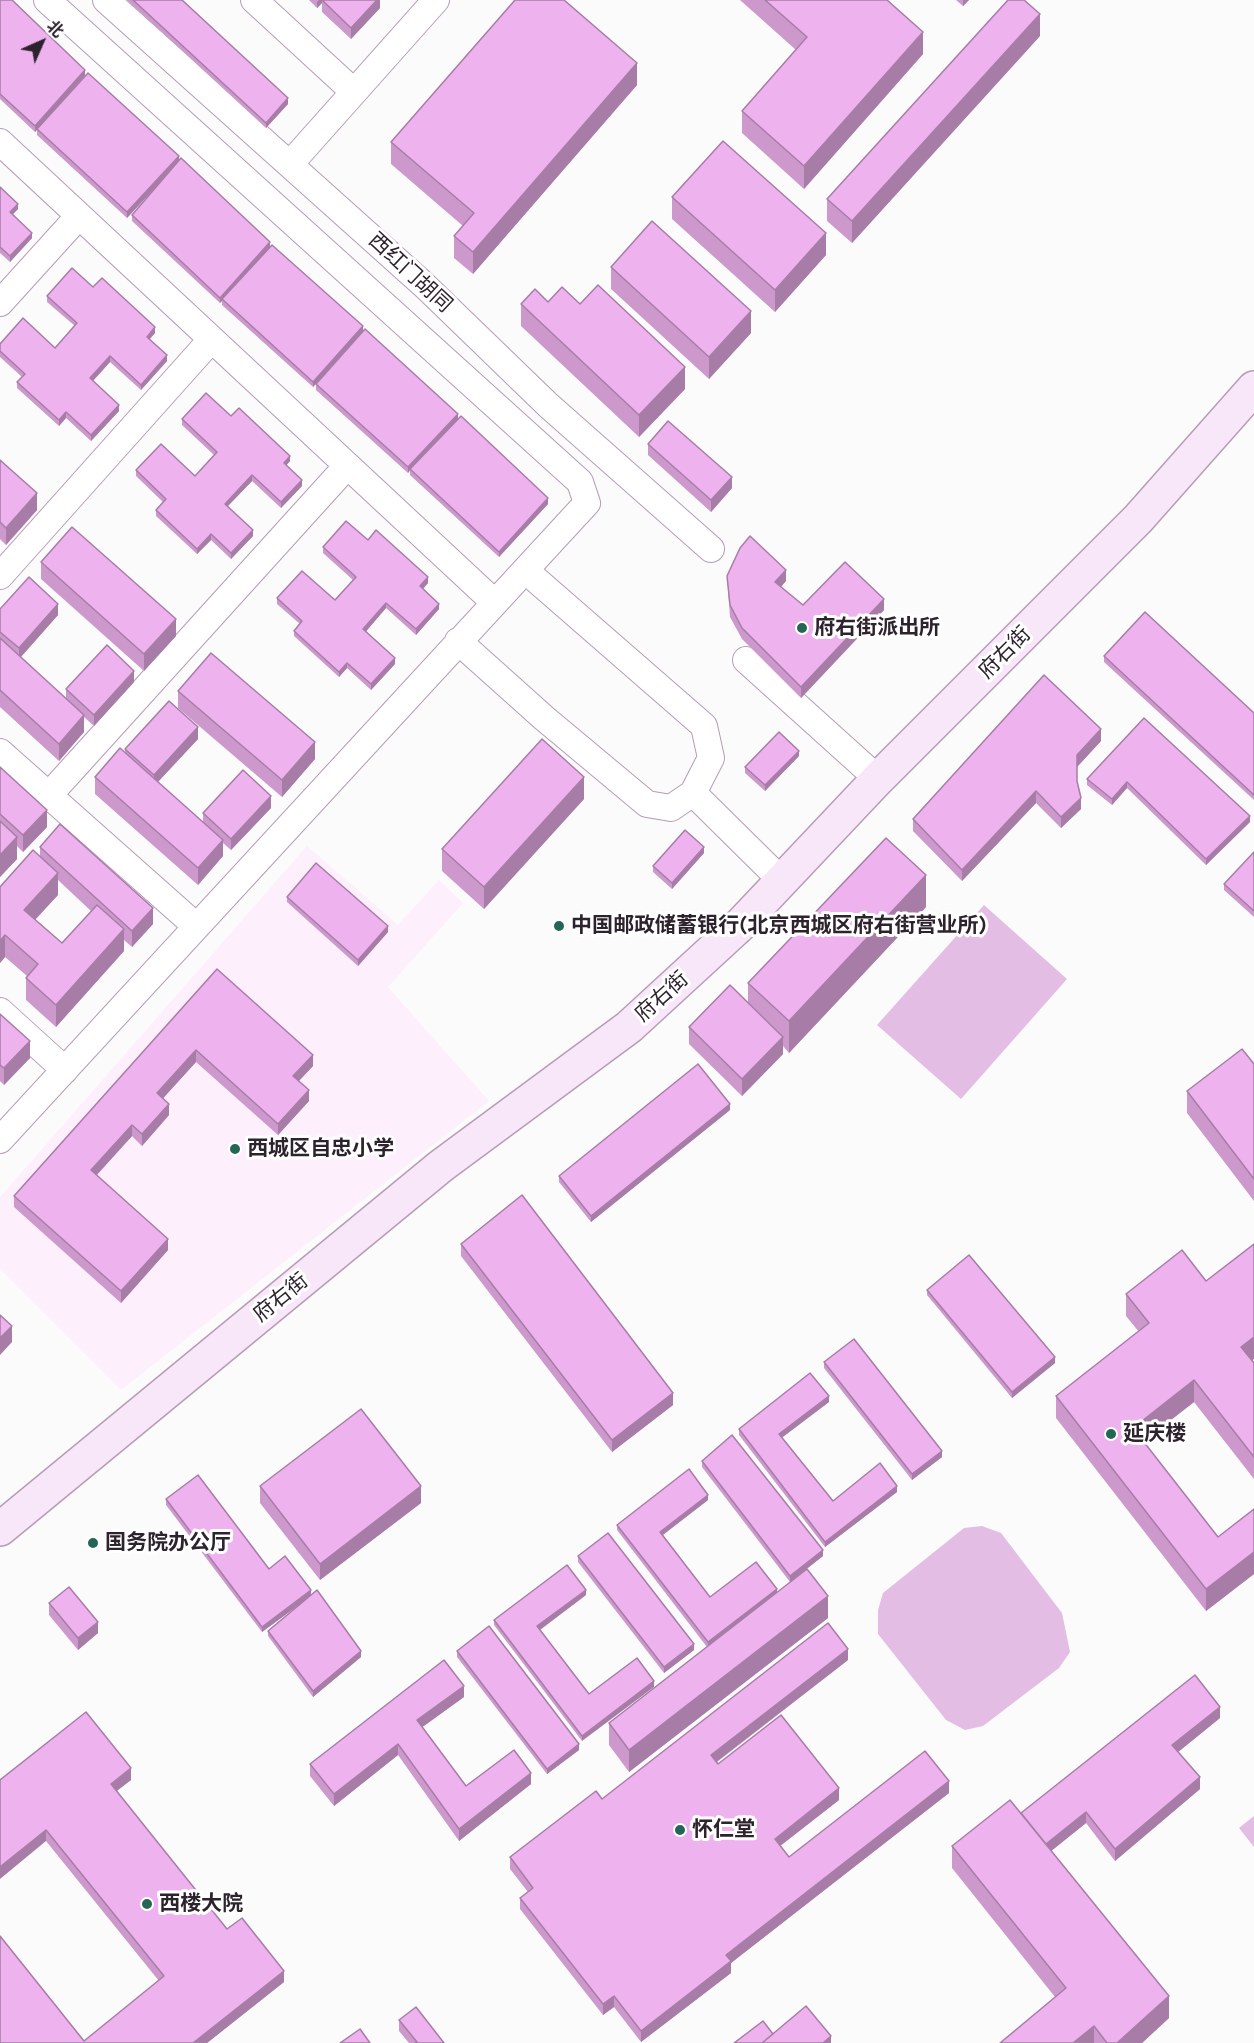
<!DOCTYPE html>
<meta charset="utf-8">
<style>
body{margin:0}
#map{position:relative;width:1254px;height:2043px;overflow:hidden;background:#fbfbfb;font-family:Karla,"Noto Sans SC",sans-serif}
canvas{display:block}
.north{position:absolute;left:12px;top:12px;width:60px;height:60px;-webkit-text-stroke:4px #fff;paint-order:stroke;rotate:45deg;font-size:16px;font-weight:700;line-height:24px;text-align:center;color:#2d232d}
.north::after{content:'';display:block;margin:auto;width:21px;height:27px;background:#2d232d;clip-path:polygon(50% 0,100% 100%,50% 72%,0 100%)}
</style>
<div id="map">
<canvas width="1254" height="2043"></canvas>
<div class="north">北</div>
</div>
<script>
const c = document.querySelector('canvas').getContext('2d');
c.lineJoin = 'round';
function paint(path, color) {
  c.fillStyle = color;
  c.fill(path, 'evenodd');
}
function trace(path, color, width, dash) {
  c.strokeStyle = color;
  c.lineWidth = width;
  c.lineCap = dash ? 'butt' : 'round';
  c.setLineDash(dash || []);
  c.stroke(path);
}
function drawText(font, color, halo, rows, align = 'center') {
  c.font = font + ' Karla,"Noto Sans SC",sans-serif';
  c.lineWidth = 6;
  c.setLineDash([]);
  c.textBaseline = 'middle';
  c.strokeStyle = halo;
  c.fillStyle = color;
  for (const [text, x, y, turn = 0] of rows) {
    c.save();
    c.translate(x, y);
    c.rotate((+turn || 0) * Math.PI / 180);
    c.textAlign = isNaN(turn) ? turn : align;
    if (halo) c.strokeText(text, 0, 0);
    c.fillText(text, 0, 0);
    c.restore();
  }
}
paint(new Path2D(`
 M307 846 398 925 439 880 463 903 388 987 489 1101 121 1390 0 1269V1197Z`), '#fdeffc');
paint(new Path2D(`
 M984 905 1067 979 961 1099 877 1025Z
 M982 1526 1001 1533 1062 1613 1070 1652 1059 1668 983 1726 965 1730 946 1720 878 1634V1610L883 1593 964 1528Z
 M1254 1816V1847L1239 1828Z`), '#e3bde3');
const minor = new Path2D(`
 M106 0 424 285 548 405 711 549
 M254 0 353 91
 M0 142 494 602
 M290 164 436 0
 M0 303 78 217
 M526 571 704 726 711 758 693 793 782 881
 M0 576 211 340
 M458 641 544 718 647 804 671 808 693 793
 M746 660 878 779
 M0 752 196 926
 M49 795 347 466
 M0 1011 65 1070
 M0 1140 587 503 580 482 47 0`);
const secondary = new Path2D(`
 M0 1529 441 1166 629 1027 740 925 878 779 1138 519 1254 388`);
trace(minor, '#b79cb6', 28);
trace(secondary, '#b79cb6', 36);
trace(minor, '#fff', 26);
trace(secondary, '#f8e7f8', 33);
paint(new Path2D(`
 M0 0 85 75 179 161 270 247 458 418 548 504 499 557 410 475V471L408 473 316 390V384L329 369 313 387 222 305V301L220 303 132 221V215L163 179 127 218 37 135V130L35 132 0 99Z
 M127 0H182L288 104 266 128Z
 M309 0H322V3L317 8Z
 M322 0H380V8L351 39 322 12Z
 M740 0H887L923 54 804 189 742 133V111L796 50Z
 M956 0H969L963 6Z
 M1040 36 852 243 827 221V199Z
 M637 85 473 274 454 258V236L463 226 391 164V142Z
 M0 187 18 209 13 214 32 238 10 262 0 253Z
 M672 197 826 255 775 312 672 219Z
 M611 267 751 333 709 379 611 289Z
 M93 287 155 333 150 339 167 361 141 390 110 362 93 381 119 411 91 441 66 418 59 426 17 388V382L22 377 0 357V344L55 348 75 326 47 302V296Z
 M548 302 580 304 685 389 639 437 521 326V304Z
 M231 416 290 461 286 465 302 486 281 508 252 481 228 506 253 536 231 559 211 540 197 554 156 516V510L163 502 136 476V470L195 476 214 455 182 425V419Z
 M648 444 732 488 711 512 648 455Z
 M0 460 37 510 6 545 0 539Z
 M368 540 428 583 423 589 439 609 416 635 386 608 366 631 395 664 371 690 347 668 339 677 294 636V631L300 624 277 604V598L335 600 353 580 323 553V547Z
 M41 562 176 636 144 671 41 579Z
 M727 576 786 581 781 587 803 605 884 610 801 698 742 639 730 617Z
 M0 609 58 615 21 657 66 699V689L134 682 94 726 84 717V732L59 761 0 707Z
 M1104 656 1254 713V800L1104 662Z
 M178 691 315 759 282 797 178 708Z
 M1144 718 1250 822 1206 865 1127 788 1112 805 1087 785V779Z
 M198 739 158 782 203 822V813L271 808 231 850 223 843V856L198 885 95 794V777L125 753V749Z
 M1101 741 1077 767V782L1081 809 1061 828 1036 803 962 881 913 831V819Z
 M799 756 765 791 745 773V767Z
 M0 767 47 827 23 852 17 846V859L0 877Z
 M584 799 484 909 442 871V849Z
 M40 847 153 924 132 947 124 940V951L56 1027 26 1000V978L27 976 5 957 0 963V887L40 856ZM58 880 91 911 62 943 35 919 58 895Z
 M1254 852V917L1224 890V884Z
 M704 853 672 889 653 872V866Z
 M287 897 388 932 358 966 287 902Z
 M926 907 789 1053 783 1046V1054L742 1096 689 1044V1027L748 1004V983Z
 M217 969 313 1066 299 1081 309 1101 278 1135 196 1062 163 1098 169 1115 142 1146 132 1136 97 1175 168 1250 121 1303 14 1207V1196Z
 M0 1014 30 1058 4 1085 0 1081Z
 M1254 1064V1201L1187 1113V1091Z
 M730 1110 591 1222 559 1182V1176Z
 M461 1244 673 1405 612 1452 461 1256Z
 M927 1290 1055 1363 1012 1398 927 1295Z
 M1126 1294 1252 1361 1254 1363V1479L1194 1402 1143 1441 1218 1537 1254 1509V1574L1206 1611 1056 1418V1396L1139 1332 1126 1316Z
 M824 1362 942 1457 912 1480 824 1368Z
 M829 1402 782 1437 833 1501 897 1492 825 1547 739 1435V1429Z
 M702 1461 823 1556 790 1582 702 1467Z
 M260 1486 421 1503 320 1580 260 1503Z
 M166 1499 269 1569 311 1595 361 1657 313 1697 268 1636V1631L303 1602 262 1632 166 1505Z
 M708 1500 663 1535 710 1597 777 1592 828 1618 629 1772 609 1745V1723L707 1647 617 1530V1525Z
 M578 1556 694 1650 664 1673 578 1562Z
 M586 1595 540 1630 589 1694 582 1741 494 1625V1620Z
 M49 1603 98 1633 78 1650 49 1615Z
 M457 1651 579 1750 547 1774 457 1657Z
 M848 1660 717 1762 718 1764 839 1800 780 1846 789 1857 949 1793 731 1963V1973L641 2042 614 2007 603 2015 520 1909V1898L528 1892 510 1869V1857L602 1799Z
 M464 1697 422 1727 466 1786 531 1784 459 1841 398 1755 334 1806 310 1776V1764Z
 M1220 1718 1178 1752 1200 1789 1115 1861 1086 1823 1051 1851 1169 2018 1142 2043H1000L1055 1997 952 1868V1846Z
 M0 1780H131L117 1791 227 1929 284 1982 207 2043H0L84 2041 159 1981 46 1841Z
 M399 2020 444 2043H409L399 2031Z`), '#cd99cd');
paint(new Path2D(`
 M319 0H322V3L317 8V2Z
 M377 0H380V8L351 39V28Z
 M963 0H969L963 6Z
 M1040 14V36L852 243V221Z
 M923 32V54L804 189V166Z
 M637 63V85L473 274V252Z
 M85 70V75L35 132V126Z
 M288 98V104L266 128V123Z
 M179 156V162L127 218V212Z
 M18 204V209L10 217V212Z
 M32 233V238L10 262V256Z
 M826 233V255L775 312V290Z
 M270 242V248L220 303V298Z
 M751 311V333L709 379V357Z
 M363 326V332L313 387V382Z
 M155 327V333L147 342V337Z
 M167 355V361L141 390V385Z
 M110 356V362L90 384V378Z
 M685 367V389L639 437V415Z
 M119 405V411L91 441V435Z
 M66 412V418L59 426V420Z
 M458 414V420L410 469 408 473V467Z
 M290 456V461L284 468V463Z
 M252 475V481L225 509V504Z
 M732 477V488L711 512V500Z
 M302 480V486L281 508V502Z
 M37 493V510L6 545V528Z
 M548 498V504L499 557V552Z
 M253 530V536L231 559V553Z
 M211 534V540L197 554V549Z
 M786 570V581L775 593V582Z
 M428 577V583L420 592V586Z
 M884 599V610L801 698V687Z
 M386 603V608L363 635V629Z
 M58 604V615L19 659V648Z
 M439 604V609L416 635V629Z
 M176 619V636L144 671V654Z
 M395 658V664L371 690V684Z
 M347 663V668L339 677V672Z
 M134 671V682L94 726V715Z
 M84 715V732L59 761V744Z
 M198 727V739L154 786V775Z
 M1101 729V741L1077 767V755Z
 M315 742V759L282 797V780Z
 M799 751V756L765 791V785Z
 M584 777V799L484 909V887Z
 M1127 782V788L1112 805V799Z
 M1036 791V803L962 881V870Z
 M271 796V808L231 850V839Z
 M1081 798V809L1061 828V817Z
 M47 810V827L23 852V835Z
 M1250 816V822L1206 865V859Z
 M17 837V859L0 877V855Z
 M223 840V856L198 885V868Z
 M704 847V853L672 889V883Z
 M58 873V895L24 932V910Z
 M926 875V907L789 1053V1021Z
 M153 908V924L132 947V931Z
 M388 926V932L358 966V960Z
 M124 929V951L56 1027V1005Z
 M5 935V957L0 963V941Z
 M783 1037V1054L742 1096V1079Z
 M30 1041V1058L4 1085V1068Z
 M196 1050V1062L157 1105V1093Z
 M313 1055V1066L293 1087V1076Z
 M309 1090V1101L278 1135V1124Z
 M169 1104V1115L142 1146V1134Z
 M730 1104V1110L591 1222V1216Z
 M132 1125V1136L91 1181V1170Z
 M168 1239V1250L121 1303V1291Z
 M12 1326V1342L0 1355V1338Z
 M1254 1337V1359L1241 1369V1347Z
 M1055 1357V1363L1012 1398V1392Z
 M1194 1380V1402L1133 1450V1428Z
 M673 1393V1405L612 1452V1440Z
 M829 1396V1402L779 1440V1434Z
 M942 1451V1457L912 1480V1474Z
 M421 1486V1503L320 1580V1564Z
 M897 1486V1492L825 1547V1542Z
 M708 1495V1500L660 1537V1532Z
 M823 1550V1556L790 1582V1576Z
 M1254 1552V1574L1206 1611V1589Z
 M777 1589V1595L708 1648V1642Z
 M311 1590V1596L262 1632V1627Z
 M586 1590V1595L537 1632V1626Z
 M828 1596V1618L629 1772V1750Z
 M98 1622V1633L78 1650V1638Z
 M694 1644V1650L664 1673V1667Z
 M848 1649V1660L711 1766V1755Z
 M361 1651V1657L313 1697V1691Z
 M654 1681V1687L582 1741V1736Z
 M464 1686V1697L417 1731V1720Z
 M1220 1707V1718L1172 1757V1745Z
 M398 1744V1755L334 1806V1794Z
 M579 1744V1750L547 1774V1769Z
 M131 1768V1780L111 1795V1784Z
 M531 1773V1784L459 1841V1829Z
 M1200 1777V1789L1115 1861V1849Z
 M949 1781V1793L731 1963V1973L641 2042V2031L726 1955Z
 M839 1788V1800L775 1850V1839Z
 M1086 1812V1823L1045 1856V1845Z
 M46 1830V1841L0 1879V1867Z
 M284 1971V1982L207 2043H193Z
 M614 1996V2007L603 2015V2004Z
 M1169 1996V2018L1142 2043H1117Z
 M1094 2026V2043H1073Z
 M831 2036V2043H823Z`), '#a77da7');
const building = new Path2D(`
 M0 0H12L85 70 35 126 0 94Z
 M133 0H182L288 98 266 123Z
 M322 0H377L351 28Z
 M515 0H564L637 63 473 252 454 236 474 213 391 142Z
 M765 0H887L923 32 804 166 742 111 807 37Z
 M1008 0H1024L1040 14 852 221 827 199Z
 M88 73 179 156 127 212 37 129Z
 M723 141 826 233 775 290 672 197Z
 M181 158 270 242 220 298 132 215Z
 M0 187 18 204 10 212 32 233 10 256 0 247Z
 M652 221 751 311 709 357 611 267Z
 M272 245 363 326 313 382 222 299Z
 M72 268 93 287 102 278 155 327 147 337 167 355 141 385 110 356 90 378 119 405 91 435 66 412 59 420 17 382 25 374 0 351V344L23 318 55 348 77 323 47 296Z
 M598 285 685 367 639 415 521 304 535 289 548 302 562 287 580 304Z
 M365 329 458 414 408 467 316 384Z
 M206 393 231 416 239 408 290 456 284 463 302 480 281 502 252 475 225 504 253 530 231 553 211 534 197 549 156 510 166 499 136 470 161 444 195 476 217 452 182 419Z
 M461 416 548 498 499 552 410 469Z
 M668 421 732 477 711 500 648 444Z
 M0 460 37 493 6 528 0 522Z
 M346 521 368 540 376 530 428 577 420 586 439 604 416 629 386 603 363 629 395 658 371 684 347 663 339 672 294 631 302 621 277 598 302 571 335 600 356 577 323 547Z
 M72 527 176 619 144 654 41 562Z
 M750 536 786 570 775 582 803 605 845 562 884 599 801 687 742 628 730 605 727 576 740 548Z
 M29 577 58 604 19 648 0 632V609Z
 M1145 612 1254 713V795L1104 656Z
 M0 638 84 715 59 744 0 690Z
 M107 645 134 671 94 715 66 689Z
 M211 653 315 742 282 780 178 691Z
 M1044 675 1101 729 1077 755V781L1081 798 1061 817 1036 791 962 870 913 819Z
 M169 701 198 727 154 775 125 749Z
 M1144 718 1250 816 1206 859 1127 782 1112 799 1087 779Z
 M779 732 799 751 765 785 745 767Z
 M542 739 584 777 484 887 442 849Z
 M120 748 223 840 198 868 95 777Z
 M0 767 47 810 23 835 0 814Z
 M243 770 271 796 231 839 203 813Z
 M0 821 17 837 0 855Z
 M60 824 153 908 132 931 40 847Z
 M685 830 704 847 672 883 653 866Z
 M886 838 926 875 789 1021 748 983Z
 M33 850 58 873 24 910 62 943 97 905 124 929 56 1005 26 978 38 964 5 935 0 941V887Z
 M1254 852V911L1224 884Z
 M316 863 388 926 358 960 287 897Z
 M217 969 313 1055 293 1076 309 1090 278 1124 196 1050 157 1093 169 1104 142 1134 132 1125 91 1170 168 1239 121 1291 14 1196Z
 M730 985 783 1037 742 1079 689 1027Z
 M0 1014 30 1041 4 1068 0 1065Z
 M1242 1049 1254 1064V1179L1187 1091Z
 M698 1064 730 1104 591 1216 559 1176Z
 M522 1195 673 1393 612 1440 461 1244Z
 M1254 1244V1337L1241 1347 1254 1363V1457L1194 1380 1133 1428 1218 1537 1254 1509V1552L1206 1589 1056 1396 1149 1323 1126 1294 1182 1250 1206 1281Z
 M969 1255 1055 1357 1012 1392 927 1290Z
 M0 1315 12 1326 0 1338Z
 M854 1339 942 1451 912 1474 824 1362Z
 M810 1373 829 1396 779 1434 833 1501 880 1463 897 1486 825 1542 739 1429Z
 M361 1409 421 1486 320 1564 260 1486Z
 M732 1435 823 1550 790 1576 702 1461Z
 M689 1469 708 1495 660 1532 710 1597 756 1562 777 1589 708 1642 617 1525Z
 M198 1475 269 1569 285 1556 311 1590 262 1627 166 1499Z
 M608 1533 694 1644 664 1667 578 1556Z
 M567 1565 586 1590 537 1626 589 1694 637 1658 654 1681 582 1736 494 1620Z
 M807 1569 828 1596 629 1750 609 1723Z
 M69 1587 98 1622 78 1638 49 1603Z
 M317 1590 361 1651 313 1691 268 1631Z
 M828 1623 848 1649 711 1755 718 1764 781 1715 839 1788 775 1839 789 1857 925 1751 949 1781 726 1955 731 1961 641 2031 614 1996 603 2004 520 1898 533 1888 510 1857 596 1791 602 1799Z
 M489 1626 579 1744 547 1769 457 1651Z
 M444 1660 464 1686 417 1720 466 1786 514 1750 531 1773 459 1829 398 1744 334 1794 310 1764Z
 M1195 1675 1220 1707 1172 1745 1200 1777 1115 1849 1086 1812 1046 1844 1021 1813Z
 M86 1712 131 1768 111 1784 227 1929 242 1918 284 1971 193 2043H0V1936L84 2041 164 1976 46 1830 0 1867V1780Z
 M1010 1800 1169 1996 1117 2043H1107L1094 2026 1073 2043H1000L1066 1988 952 1846Z
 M806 2006 831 2036 823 2043H762Z
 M416 2007 444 2043H415L417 2042 399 2020Z
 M763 2021 773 2034 762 2043H734Z
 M360 2029 370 2043H340Z`);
paint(building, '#eeb2ee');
trace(building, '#a77da7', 1.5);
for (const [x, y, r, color] of [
 [802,628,6,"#246656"],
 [559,926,6,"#246656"],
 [235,1149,6,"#246656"],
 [1111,1434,6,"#246656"],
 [93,1543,6,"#246656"],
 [680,1830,6,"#246656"],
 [147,1904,6,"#246656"]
]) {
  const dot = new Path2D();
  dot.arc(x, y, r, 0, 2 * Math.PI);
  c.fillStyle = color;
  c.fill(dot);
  trace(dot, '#fff', 2);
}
drawText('21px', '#2d232d', '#fff', [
 ["西红门胡同",410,273,43],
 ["府右街",1005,653,-45],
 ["府右街",662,997,-42],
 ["府右街",281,1298,-39]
]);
drawText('bold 21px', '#2d232d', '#fff', [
 ["府右街派出所",814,628],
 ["中国邮政储蓄银行(北京西城区府右街营业所)",571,926],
 ["西城区自忠小学",247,1149],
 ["延庆楼",1123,1434],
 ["国务院办公厅",105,1543],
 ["怀仁堂",692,1830],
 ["西楼大院",159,1904]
], 'left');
</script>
